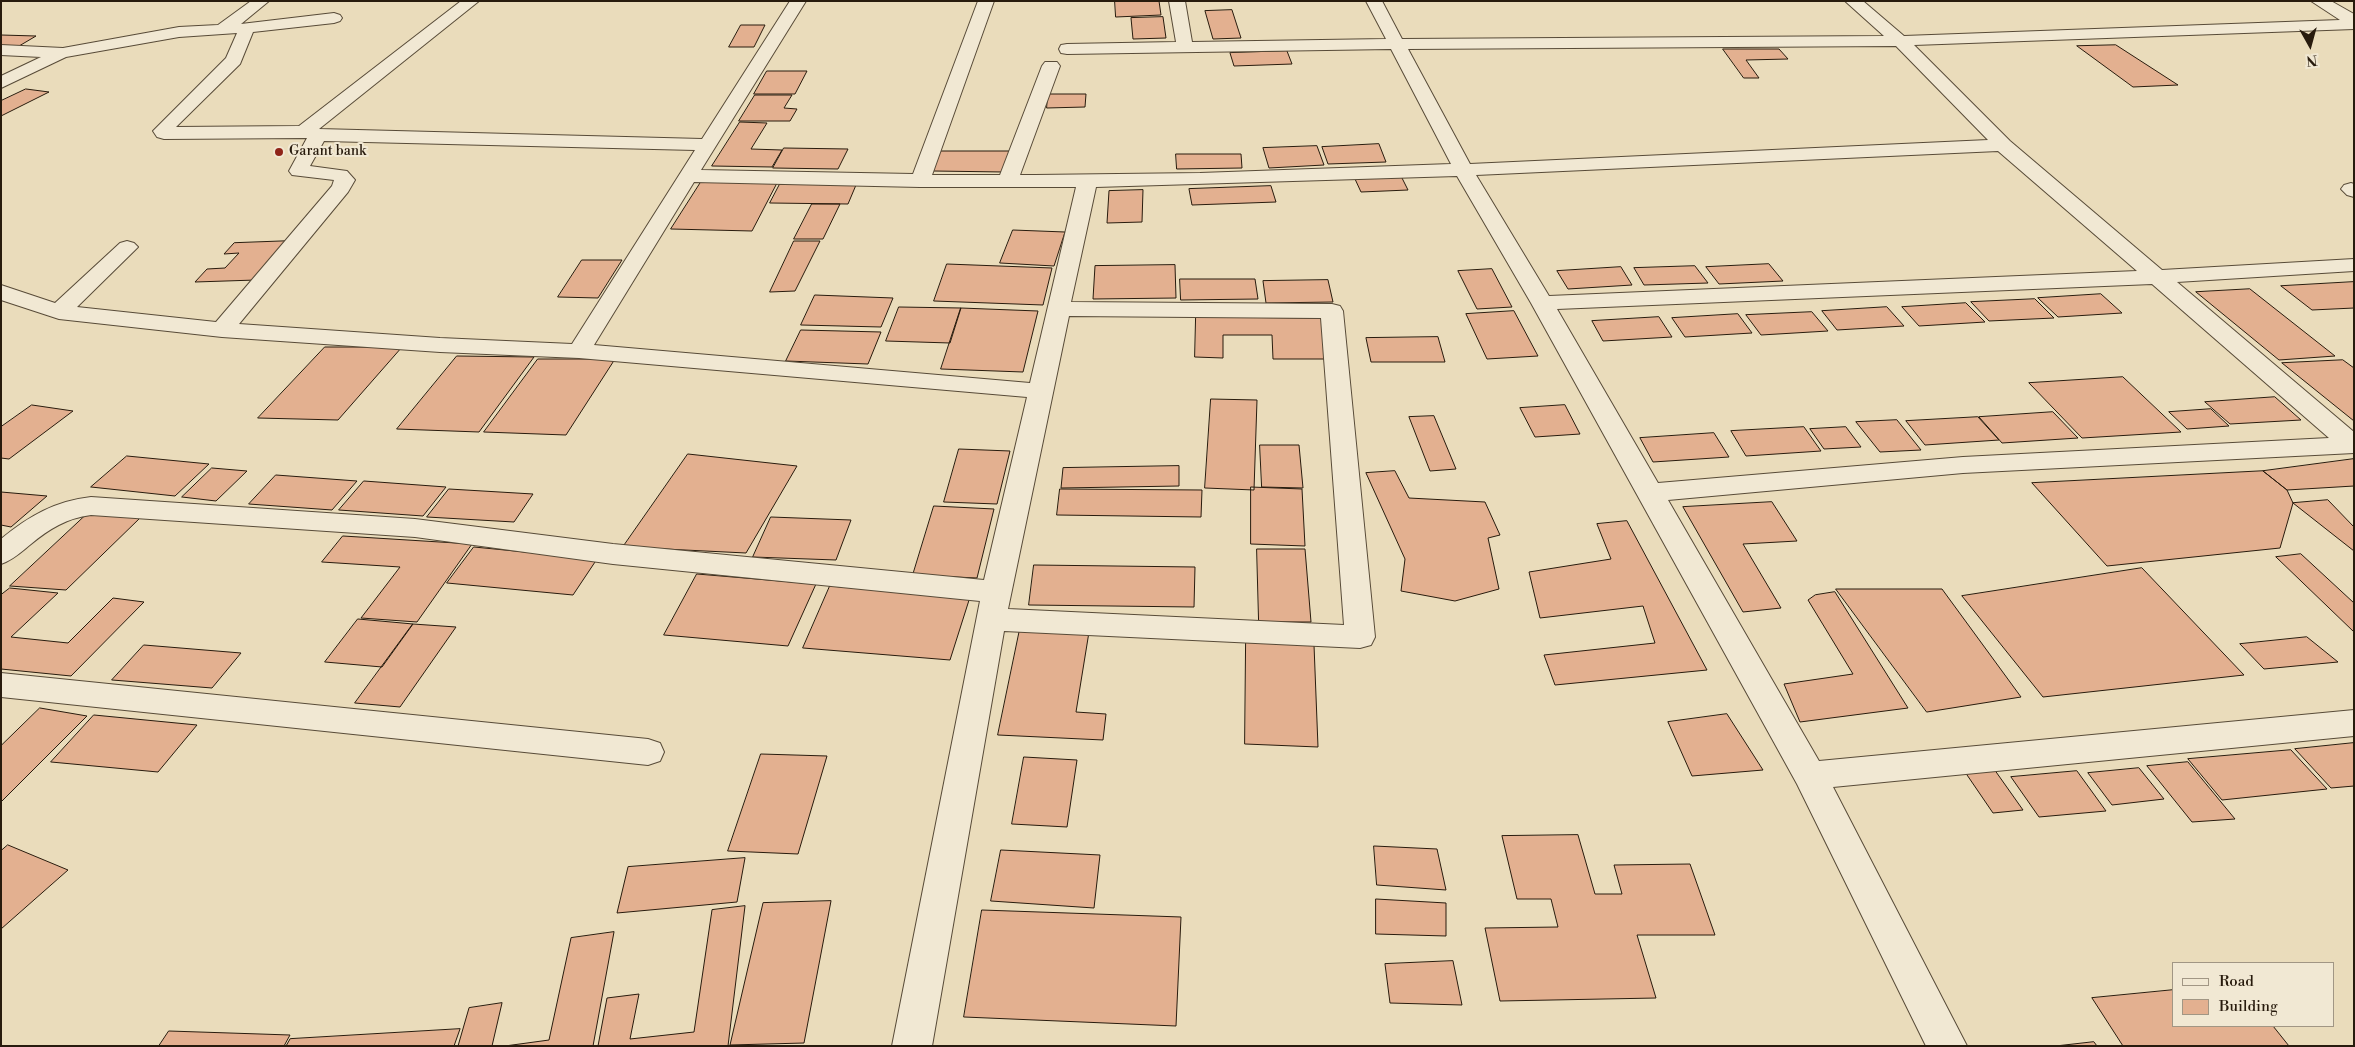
<!DOCTYPE html>
<style>
body{margin:0}
#map{position:relative;width:2355px;height:1047px;overflow:hidden;background:#eadcbb;font-family:"Libre Bodoni",serif}
canvas{display:block}
.frame{position:absolute;inset:0;border:2px solid #281b0d;pointer-events:none}
.legend{position:absolute;left:2172px;top:962px;width:162px;height:65px;box-sizing:border-box;background:#f1e8d3;border:1px solid #a19684;margin:0;padding:6px 9px;list-style:none;font-size:15px;color:#281b0d}
.legend li{display:flex;align-items:center;gap:10px;height:25px}
.legend b{width:25px;border:1px solid #a19684}
.north{position:absolute;left:2285px;top:20px;width:50px;height:50px;-webkit-text-stroke:4px #f1e8d3;paint-order:stroke;rotate:173deg;font-size:14px;font-weight:700;line-height:20px;text-align:center;color:#281b0d}
.north::after{content:'';display:block;margin:auto;width:18px;height:22px;background:#281b0d;clip-path:polygon(50% 0,100% 100%,50% 72%,0 100%)}
</style>
<div id="map">
<canvas width="2355" height="1047"></canvas>
<div class="frame"></div>
<ul class="legend">
<li><b style="height:6px;background:#f1e8d3"></b>Road</li>
<li><b style="height:14px;background:#e3b090"></b>Building</li>
</ul>
<div class="north">N</div>
</div>
<script>
const c = document.querySelector('canvas').getContext('2d');
c.lineJoin = 'round';
function paint(path, color) {
  c.fillStyle = color;
  c.fill(path, 'evenodd');
}
function trace(path, color, width, dash) {
  c.strokeStyle = color;
  c.lineWidth = width;
  c.lineCap = dash ? 'butt' : 'round';
  c.setLineDash(dash || []);
  c.stroke(path);
}
function drawText(font, color, halo, rows, align = 'center') {
  c.font = font + ' "Libre Bodoni",serif';
  c.lineWidth = 4;
  c.setLineDash([]);
  c.textBaseline = 'middle';
  c.strokeStyle = halo;
  c.fillStyle = color;
  for (const [text, x, y, turn = 0] of rows) {
    c.save();
    c.translate(x, y);
    c.rotate((+turn || 0) * Math.PI / 180);
    c.textAlign = isNaN(turn) ? turn : align;
    if (halo) c.strokeText(text, 0, 0);
    c.fillText(text, 0, 0);
    c.restore();
  }
}
const building = new Path2D(`
 M1115 1H1159L1161 15 1116 17Z
 M1232 10 1241 38 1213 39 1205 11Z
 M1163 17 1166 38 1133 39 1131 18Z
 M741 25H765L754 47H729Z
 M1 35 36 36 14 49 1 48Z
 M2116 45 2178 85 2133 87 2077 46Z
 M1723 49H1779L1788 59 1746 60 1759 78H1744Z
 M1287 51 1292 64 1234 66 1230 53Z
 M767 71H807L795 94H754Z
 M26 89 49 92 1 116V101Z
 M1048 94H1086L1085 107 1047 108Z
 M755 95H792L784 108 797 109 790 121H739Z
 M740 122 767 123 751 149 782 150 772 167 712 166Z
 M1379 144 1386 162 1328 164 1322 147Z
 M1317 146 1324 165 1269 168 1263 148Z
 M784 148 848 149 838 169 773 168Z
 M940 151H1009L1004 172 933 171Z
 M1176 154H1241L1242 168 1177 169Z
 M1401 176 1408 190 1361 192 1355 179Z
 M701 182 777 183 752 231 671 229Z
 M780 184 856 185 848 204 770 203Z
 M1271 186 1276 202 1192 205 1189 189Z
 M1143 190 1142 222 1107 223 1109 191Z
 M812 204H840L823 239H794Z
 M1013 230 1065 232 1054 266 1000 263Z
 M289 241 256 280 195 282 207 269 225 268 239 253 224 254 234 243Z
 M794 241H820L795 291 770 292Z
 M582 260H622L598 298 558 297Z
 M947 264 1052 268 1043 305 934 301Z
 M1769 264 1783 281 1719 284 1706 267Z
 M1175 265 1176 298 1093 299 1095 266Z
 M1695 266 1708 283 1644 285 1634 268Z
 M1621 267 1632 285 1568 289 1557 271Z
 M1492 269 1512 307 1477 309 1458 271Z
 M1180 279H1255L1258 299 1181 300Z
 M1328 280 1333 302 1266 303 1263 281Z
 M2354 282V308L2312 310 2281 286Z
 M2250 289 2335 356 2279 360 2196 292Z
 M2101 294 2122 313 2058 317 2038 298Z
 M815 295 893 298 881 327 801 325Z
 M2035 299 2054 318 1989 321 1971 302Z
 M1966 303 1985 322 1919 326 1902 307Z
 M899 307 961 308 950 343 886 341Z
 M1887 307 1904 326 1837 330 1822 311Z
 M961 308 1038 311 1023 372 941 369Z
 M1514 311 1538 356 1487 359 1466 314Z
 M1812 312 1828 331 1761 335 1746 315Z
 M1738 314 1752 333 1685 337 1672 318Z
 M1196 317 1324 318 1328 359H1273L1272 335H1223V358L1195 357Z
 M1659 317 1672 337 1603 341 1592 321Z
 M801 330 881 332 868 364 786 361Z
 M1438 337 1445 362H1371L1366 338Z
 M325 347H402L338 420 258 418Z
 M457 356 534 357 479 432 397 429Z
 M538 359H615L566 435 484 432Z
 M2343 360 2354 368V421L2282 363Z
 M2123 377 2181 432 2082 438 2029 383Z
 M2275 397 2301 420 2230 424 2205 402Z
 M1211 399 1257 400 1254 490 1205 488Z
 M32 405 73 411 9 459 1 458V427Z
 M1565 405 1580 434 1535 437 1520 408Z
 M2211 409 2229 426 2187 429 2169 412Z
 M2053 412 2078 438 2002 443 1979 417Z
 M1434 416 1456 469 1430 471 1409 417Z
 M1978 417 1999 440 1925 445 1906 421Z
 M1897 420 1921 450 1880 452 1856 422Z
 M1804 427 1821 451 1746 456 1731 431Z
 M1846 427 1861 447 1824 449 1810 429Z
 M1714 433 1729 457 1653 462 1640 438Z
 M1260 445H1299L1303 488 1262 487Z
 M959 449 1010 451 997 504 944 502Z
 M688 454 797 466 746 553 623 547Z
 M127 456 209 464 175 496 91 487Z
 M2354 459V486L2287 490 2263 471Z
 M1179 466V486L1061 488 1063 468Z
 M212 468 247 471 216 501 182 497Z
 M1395 471 1409 498 1485 502 1500 535 1488 538 1499 589 1455 601 1401 591 1405 559 1366 473Z
 M2263 471 2287 490 2293 503 2280 548 2107 566 2032 483Z
 M276 475 357 481 332 510 249 504Z
 M364 481 446 487 423 516 339 510Z
 M1251 487 1302 489 1305 546 1251 544Z
 M449 489 533 494 514 522 427 517Z
 M1060 489 1202 490 1201 517 1057 515Z
 M1 492 47 496 11 527 1 525Z
 M2328 500 2354 527V551L2293 503Z
 M1772 502 1797 541 1743 544 1781 608 1743 612 1683 507Z
 M934 506 994 509 977 578 913 575Z
 M87 514 140 518 66 590 10 586Z
 M771 517 851 520 836 560 753 557Z
 M1627 521 1707 670 1555 685 1544 655 1655 643 1643 606 1540 618 1529 572 1611 559 1597 524Z
 M343 536 472 544 417 622 361 618 400 567 322 562Z
 M474 547 597 559 573 595 447 583Z
 M1257 549H1305L1311 622H1259Z
 M2301 554 2354 603V632L2276 557Z
 M1034 565 1195 567 1194 607 1029 605Z
 M2142 568 2244 675 2043 697 1962 596Z
 M697 574 816 584 788 646 664 635Z
 M830 586 970 597 950 660 803 648Z
 M10 588 58 593 11 637 68 643 113 598 144 602 71 676 1 669V595Z
 M1836 589H1942L2021 697 1927 712Z
 M1835 592 1908 708 1800 722 1784 684 1853 674 1808 600 1815 595Z
 M358 619 413 624 382 667 325 662Z
 M413 624 456 627 400 707 355 703Z
 M1020 629 1089 632 1076 712 1106 714 1103 740 998 735Z
 M2307 637 2338 662 2264 669 2240 644Z
 M1246 642 1314 645 1318 747 1245 744Z
 M144 645 241 653 212 688 112 680Z
 M40 708 87 716 1 802V746Z
 M1727 714 1763 770 1692 776 1668 722Z
 M94 715 197 725 158 772 51 762Z
 M2354 743V786L2331 788 2295 749Z
 M2291 750 2327 789 2222 800 2188 759Z
 M761 754 827 756 798 854 728 851Z
 M1024 757 1077 760 1067 827 1012 824Z
 M2188 762 2235 819 2192 822 2147 766Z
 M2139 768 2164 799 2112 805 2088 773Z
 M1994 769 2023 810 1993 813 1965 772Z
 M2077 771 2106 811 2039 817 2011 777Z
 M1578 835 1595 894H1622L1614 865 1690 864 1715 935H1637L1656 998 1500 1001 1485 928 1558 927 1551 899H1517L1502 836Z
 M8 845 68 870 1 929V851Z
 M1374 846 1437 849 1446 890 1377 885Z
 M1001 850 1100 855 1094 908 991 901Z
 M745 858 737 902 617 913 628 867Z
 M1376 899 1446 903V936L1376 934Z
 M831 901 804 1043 730 1045 763 903Z
 M745 906 728 1046H598L607 998 639 994 630 1039 694 1032 712 910Z
 M982 910 1181 917 1176 1026 964 1017Z
 M614 932 593 1046H505L549 1040 571 938Z
 M1453 961 1462 1005 1390 1003 1385 964Z
 M2174 990V1026H2273L2289 1046H2123L2092 998Z
 M502 1003 492 1046H458L469 1008Z
 M460 1029 454 1046H286L290 1039Z
 M169 1031 290 1035 284 1046H159Z
 M2094 1042 2097 1046H2056Z`);
paint(building, '#e3b090');
trace(building, '#281b0d', 1);
const minor = new Path2D(`
 M251 1H269L241 24 334 13 340 15 342 18 340 21 334 23 253 32 240 64 176 127 299 126 461 1H479L319 129 702 139 790 1H806L701 170 913 174 978 1H994L932 175H1000L1042 66 1045 62H1057L1060 66 1020 175H1035L1200 173 1451 164 1391 49 1067 54 1061 53 1059 49 1061 45 1067 44 1176 42 1169 1H1185L1192 42 1386 39 1366 1H1382L1402 39 1884 36 1845 1H1863L1904 36 2340 20 2311 1H2331L2354 14V29L1914 45 2010 141 2162 270 2354 259V271L2177 282 2354 432V453L1963 473 1668 500 1819 761 2354 710V736L1833 787 1967 1046H1926L1797 784 1531 303 1457 176 1096 187 1071 302 1332 304 1340 306 1343 311 1375 637 1371 645 1360 648 1004 631 932 1046H892L980 601 613 564 415 537 91 515C67 518 49 529 31 544 21 552 13 560 1 564V539C29 516 55 501 91 497L415 519 613 544 984 580 1027 397 579 358 440 352 222 337 59 319 1 300V285L55 303 120 243 127 241 134 243 138 247 134 251 77 307 216 322 332 186 334 180 292 175 289 171 307 138 164 139 157 137 153 131 226 58 237 33 179 37 66 57 1 88V76L41 57 1 55V45L63 48 179 27 218 25ZM1896 46 1988 140 1470 164 1408 49ZM324 141 695 150 572 344 440 338 239 324 348 192 355 180 347 171 310 166ZM1998 151 2137 271 1549 296 1476 175ZM694 182 920 187H1076L1030 383 594 345ZM2152 284 2329 438 1963 457 1658 483 1557 309ZM1069 316 1321 318 1344 625 1008 609Z
 M2351 183 2354 184V197L2347 195 2341 189 2344 185Z
 M1 673 648 739 660 743 664 752 660 761 648 765 1 697Z`);
trace(minor, '#584b38', 2);
paint(minor, '#f1e8d3');
for (const [x, y, r, color] of [
 [279,152,5,"#8f2418"]
]) {
  const dot = new Path2D();
  dot.arc(x, y, r, 0, 2 * Math.PI);
  c.fillStyle = color;
  c.fill(dot);
  trace(dot, '#f1e8d3', 2);
}
drawText('14px', '#281b0d', '#f1e8d3', [
 ["Garant bank",289,152]
], 'left');
</script>
